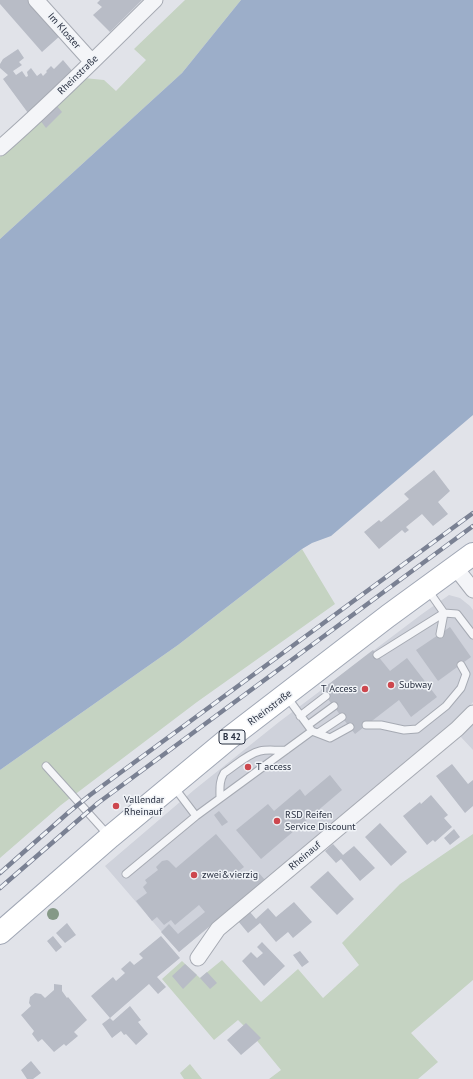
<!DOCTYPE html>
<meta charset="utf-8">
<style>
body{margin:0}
canvas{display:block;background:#e1e3e9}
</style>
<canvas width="473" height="1079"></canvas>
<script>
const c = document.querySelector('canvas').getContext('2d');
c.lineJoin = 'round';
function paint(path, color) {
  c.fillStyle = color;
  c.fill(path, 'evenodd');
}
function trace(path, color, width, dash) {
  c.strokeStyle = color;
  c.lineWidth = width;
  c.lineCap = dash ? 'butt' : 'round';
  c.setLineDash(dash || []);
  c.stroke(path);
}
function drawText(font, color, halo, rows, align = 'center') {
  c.font = font + ' "PT Sans",sans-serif';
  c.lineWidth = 3;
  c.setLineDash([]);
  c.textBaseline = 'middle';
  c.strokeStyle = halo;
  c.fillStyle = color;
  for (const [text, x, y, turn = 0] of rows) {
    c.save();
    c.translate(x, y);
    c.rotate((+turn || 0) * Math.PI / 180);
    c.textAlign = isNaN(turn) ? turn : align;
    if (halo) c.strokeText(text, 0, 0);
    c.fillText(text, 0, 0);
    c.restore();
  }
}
paint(new Path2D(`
 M449 595 460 598 470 606 473 610V702L459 718 380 783 179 952 105 866 194 790 279 722 422 614Z
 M473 723V750L460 736Z`), '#cfd2db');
paint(new Path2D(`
 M185 0H241L182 73 0 239V157L84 78 104 80 116 91 146 60 134 49Z
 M302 549 335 604 197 702 61 805 0 858V770L178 645Z
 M473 834V980L411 1033 438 1062 418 1079H269L281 1070 249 1031 238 1020 214 1040 162 979 182 961 200 978 222 960 261 1002 298 969 323 998 359 965 342 943 400 884Z
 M190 1064 202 1079H184L180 1073Z`), '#c5d3c2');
paint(new Path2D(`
 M241 0H473V415L331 536 312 543 302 549 178 645 0 770V239L182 73Z`), '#9caec9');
paint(new Path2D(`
 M0 0H30L61 35 42 52 0 4Z
 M100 0H142L110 32 93 15 102 7 97 3Z
 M18 49 24 58 19 62 22 65 13 71 16 75 22 71 26 77 28 76 27 72 31 68 37 76 41 73 43 76 47 72 46 71 51 66 54 69 63 60 74 73 28 113 3 79 8 75 0 68V64L3 59Z
 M56 105 62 112 46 128 40 120Z
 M434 470 450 491 438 502 448 514 433 526 422 514 406 527 409 530 405 533 402 530 379 549 364 532 379 520 381 522 409 499 404 494Z
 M450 627 471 657 438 681 416 650Z
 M373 650 390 671 407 658 437 697 411 717 399 700 355 734 321 690Z
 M452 764 468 784 473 780V806L465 813 436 776Z
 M330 775 342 790 261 859 236 830 268 804 274 811 300 789 305 796Z
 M431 795 448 815 444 818 452 827 435 842 433 840 427 845 403 816 420 802 421 804Z
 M219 811 228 822 222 826 214 815Z
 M380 823 407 852 391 866 365 837Z
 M454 829 460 837 450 845 444 838Z
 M216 834 244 867 236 873 239 876 245 871 252 877 258 872 265 880 179 952 161 932 169 924 178 934 205 912 199 905 175 925 171 920 164 925 157 917 152 921 136 901 147 893 143 887 147 883 145 880 158 870 156 867 162 861 167 860 169 861 176 868Z
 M333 844 343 855 354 846 375 868 360 881 341 859 336 863 325 851Z
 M328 871 354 899 337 915 310 887Z
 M294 902 312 922 293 938 288 932 276 942 260 923 248 933 238 921 250 912 256 919 268 908 276 917Z
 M67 923 76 935 65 943 56 933Z
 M53 936 62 947 56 952 47 941Z
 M161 936 180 958 157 977 166 987 158 994 149 984 110 1018 91 996 113 977 116 981 125 973 121 969 130 961 134 965 143 958 139 954Z
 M262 942 285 966 264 986 242 961 251 952 257 958 263 953 257 947Z
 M300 951 309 962 302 967 293 955Z
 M185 964 197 975 183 989 172 976Z
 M207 972 217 983 210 989 200 978Z
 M54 984 62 985V991L67 998 68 997 87 1020 74 1032 78 1036 66 1046 64 1044 54 1052 42 1039 38 1042 32 1034 34 1031 21 1015 31 1006 29 1003 30 997 35 993 41 994 45 998 54 990Z
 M130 1006 141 1020 138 1022 148 1034 136 1045 126 1034 124 1035 121 1031 112 1038 102 1024 110 1018 113 1021Z
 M246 1023 261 1038 241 1055 227 1040Z
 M31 1061 41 1073 33 1079H27L21 1070Z`), '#b8bcc6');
const service = new Path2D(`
 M428 590 444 613 457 614 473 635
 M377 655 444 613 440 634
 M300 716 326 696
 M308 725 334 706
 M366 725H381L404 730 417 729 446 706 461 688 466 674 461 665
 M312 731 330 738 350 727
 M318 733 342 717
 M46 766 109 836
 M174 787 196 816
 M220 798C220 789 219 781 224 773 235 766 247 754 260 751 268 749 277 751 286 750
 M126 874 196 816 312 731 287 697`);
const minor = new Path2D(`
 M36 0 92 62
 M0 148C54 101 104 50 155 0
 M455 567 473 590
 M198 958 218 929 391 784 457 729 473 713`);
const primary = new Path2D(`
 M0 933 110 837 228 739 388 616 473 554`);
trace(service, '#a6aab3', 9);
trace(minor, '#a6aab3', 17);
trace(primary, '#a0a7b5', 24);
trace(service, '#f4f5f8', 7);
trace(minor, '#f4f5f8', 15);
trace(primary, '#fff', 22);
const rail = new Path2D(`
 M0 873 69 812 90 795 473 513
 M0 888 98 803 473 526`);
trace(rail, '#7a8193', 4.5);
trace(rail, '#f0f3f7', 3, [9]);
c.fillStyle = '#859987';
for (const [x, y] of [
 [53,914]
]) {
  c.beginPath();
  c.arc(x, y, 6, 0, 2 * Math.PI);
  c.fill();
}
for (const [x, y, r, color] of [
 [391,685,4,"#cd474e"],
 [365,689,4,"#cd474e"],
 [248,767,4,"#cd474e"],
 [116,806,4,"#cd474e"],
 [277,821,4,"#cd474e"],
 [194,875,4,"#cd474e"]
]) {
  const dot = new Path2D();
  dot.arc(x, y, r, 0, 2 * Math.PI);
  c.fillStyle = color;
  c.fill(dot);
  trace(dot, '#f0f3f7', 1.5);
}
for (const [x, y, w] of [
 [232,737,26]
]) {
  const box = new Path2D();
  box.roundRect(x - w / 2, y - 7, w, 14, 3);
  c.fillStyle = '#f0f3f7';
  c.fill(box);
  trace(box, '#293041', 1);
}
drawText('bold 9px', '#293041', null, [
 ["B 42",232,737]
]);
drawText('10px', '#293041', '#f0f3f7', [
 ["Im Kloster",64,31,49],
 ["Rheinstraße",78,75,-44],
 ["Rheinstraße",270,708,-37],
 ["Rheinauf",305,856,-40]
]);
drawText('10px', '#293041', '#f0f3f7', [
 ["Subway",399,685],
 ["T Access",357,689,"right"],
 ["T access",256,767],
 ["Vallendar",124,800],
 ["Rheinauf",124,812],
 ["RSD Reifen",285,815],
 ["Service Discount",285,827],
 ["zwei&vierzig",202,875]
], 'left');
</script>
